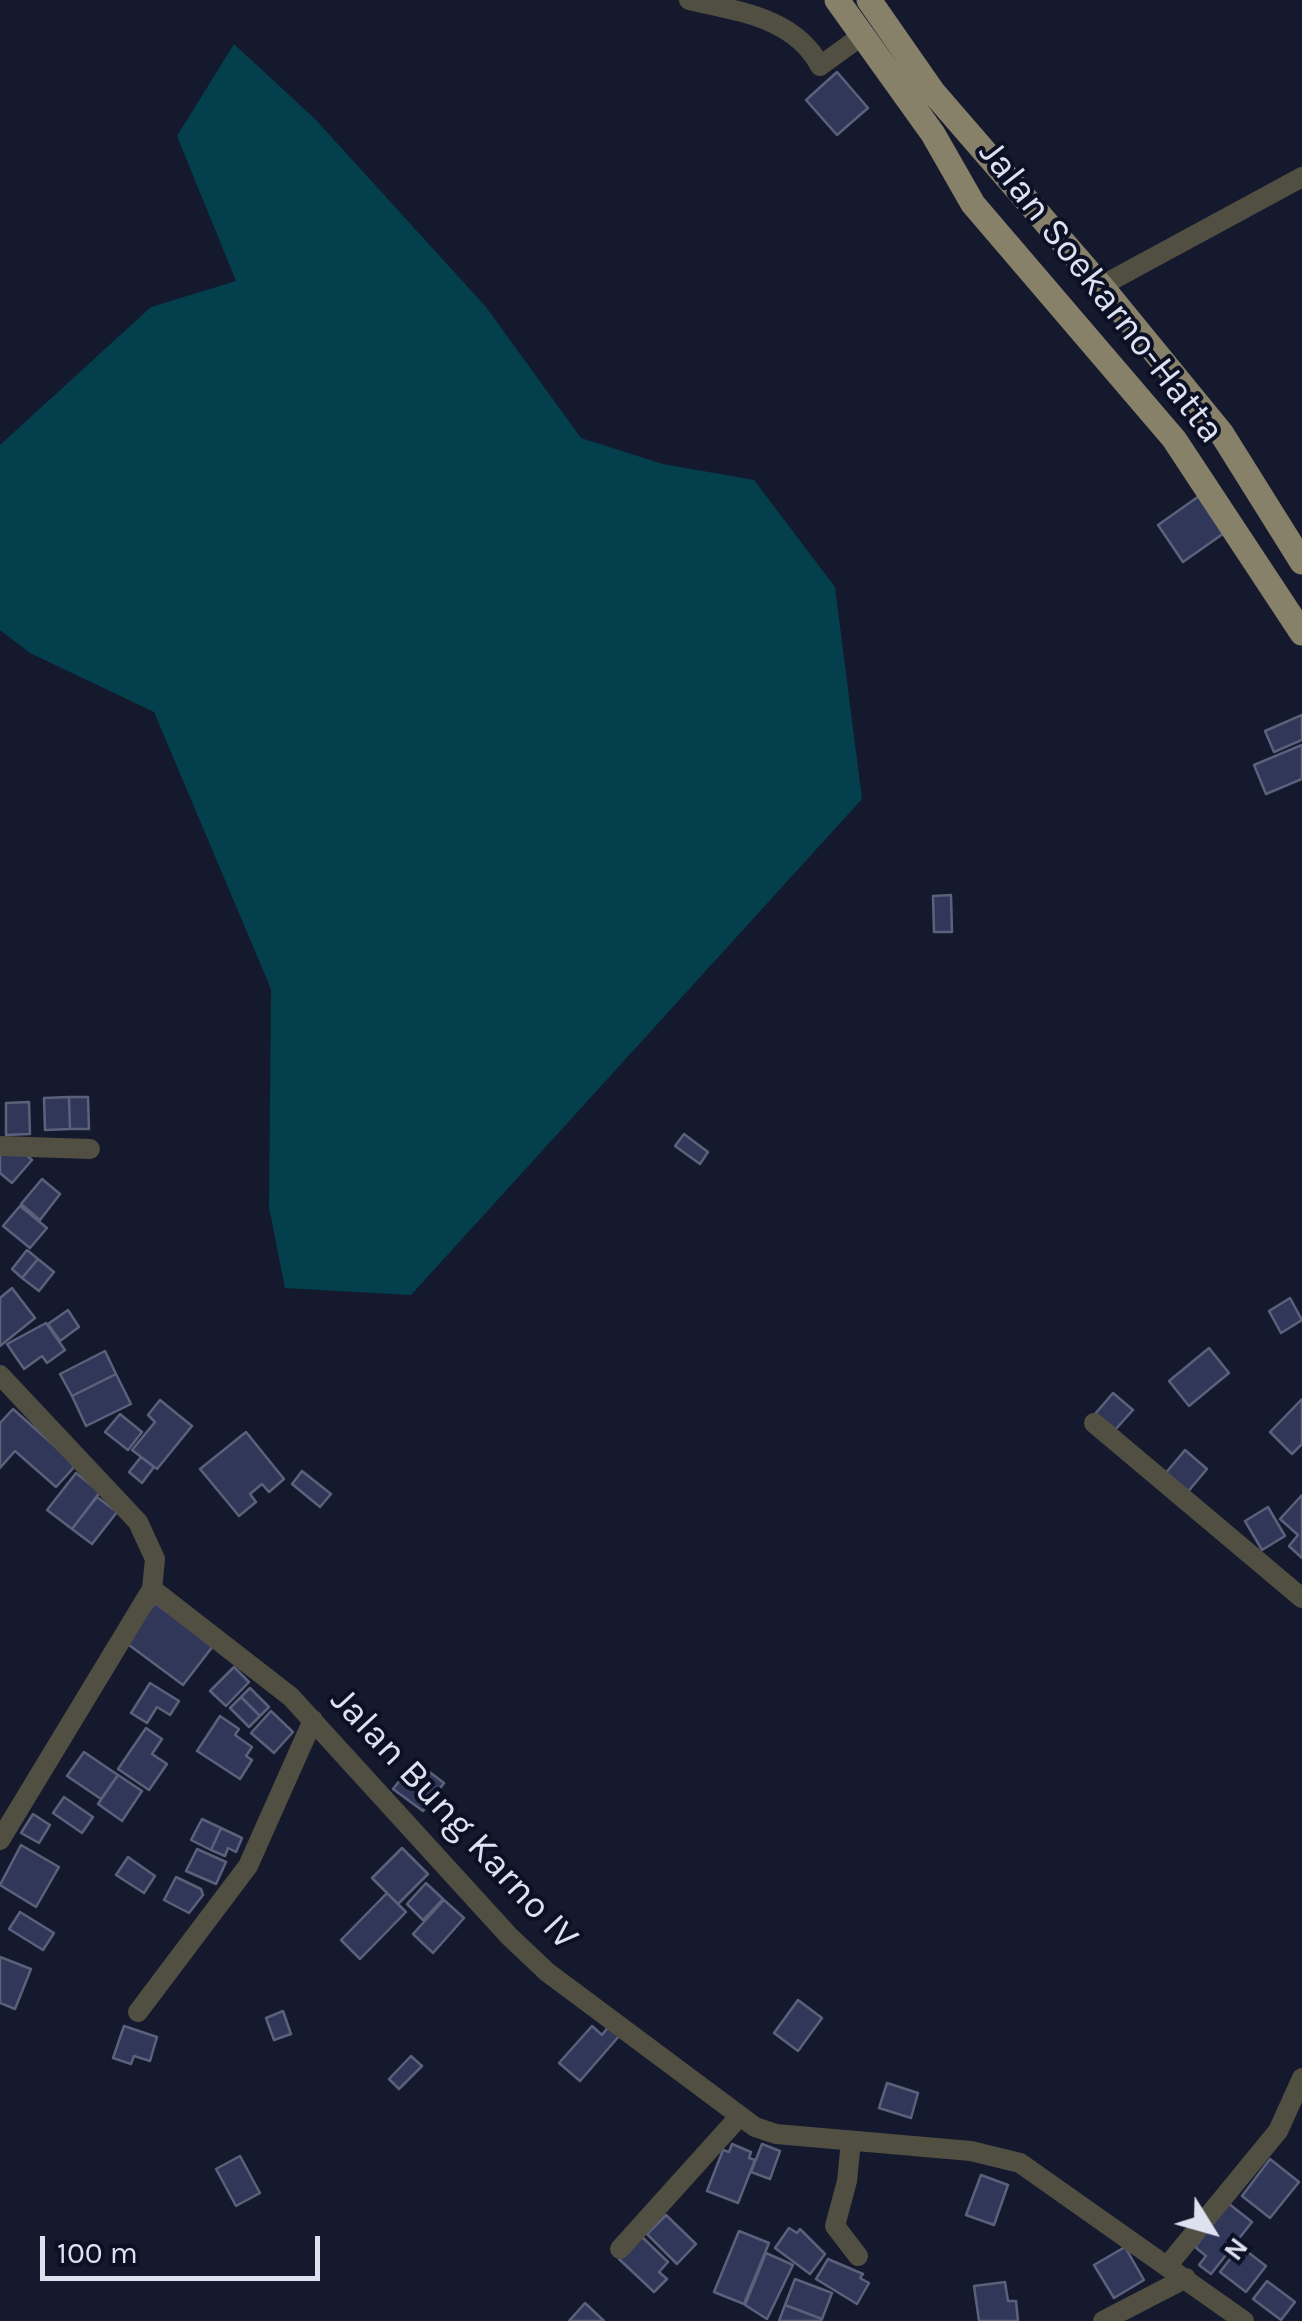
<!DOCTYPE html>
<style>
body{margin:0}
#map{position:relative;width:1302px;height:2321px;overflow:hidden;background:#15192e;font-family:Karla,sans-serif}
canvas{display:block}
.north{position:absolute;left:1162px;top:2181px;width:100px;height:100px;-webkit-text-stroke:8px #0c1024;paint-order:stroke;rotate:127deg;font-size:28px;font-weight:700;line-height:40px;text-align:center;color:#dde1f0}
.north::after{content:'';display:block;margin:auto;width:35px;height:45px;background:#dde1f0;clip-path:polygon(50% 0,100% 100%,50% 72%,0 100%)}
.scale{position:absolute;left:40px;top:2236px;width:280px;height:45px;box-sizing:border-box;border:5px solid #dde1f0;border-top:0;padding-left:12px;font-size:30px;line-height:35px;white-space:nowrap;color:#dde1f0;-webkit-text-stroke:8px #0c1024;paint-order:stroke}
</style>
<div id="map">
<canvas width="1302" height="2321"></canvas>
<div class="north">N</div>
<div class="scale">100 m</div>
</div>
<script>
const c = document.querySelector('canvas').getContext('2d');
c.lineJoin = 'round';
function paint(path, color) {
  c.fillStyle = color;
  c.fill(path, 'evenodd');
}
function trace(path, color, width, dash) {
  c.strokeStyle = color;
  c.lineWidth = width;
  c.lineCap = dash ? 'butt' : 'round';
  c.setLineDash(dash || []);
  c.stroke(path);
}
function drawText(font, color, halo, rows, align = 'center') {
  c.font = font + ' Karla,sans-serif';
  c.lineWidth = 8;
  c.setLineDash([]);
  c.textBaseline = 'middle';
  c.strokeStyle = halo;
  c.fillStyle = color;
  for (const [text, x, y, turn = 0] of rows) {
    c.save();
    c.translate(x, y);
    c.rotate((+turn || 0) * Math.PI / 180);
    c.textAlign = isNaN(turn) ? turn : align;
    if (halo) c.strokeText(text, 0, 0);
    c.fillText(text, 0, 0);
    c.restore();
  }
}
paint(new Path2D(`
 M234 44 316 120 486 307 581 438 663 464 754 480 835 587 862 799 411 1295 285 1288 269 1207 271 989 154 712 30 653 0 630V445L151 307 236 281 177 136Z`), '#033f4d');
const building = new Path2D(`
 M837 72 868 108 837 135 806 100Z
 M1202 494 1227 531 1183 562 1158 525Z
 M1302 715V740L1274 752 1265 731Z
 M1302 745V779L1266 794 1254 765Z
 M951 895 952 932H934L933 896Z
 M69 1097 70 1129 45 1130 44 1098Z
 M69 1097H88L89 1129H70Z
 M29 1102 30 1134 6 1135V1103Z
 M684 1134 708 1152 700 1164 675 1146Z
 M0 1149H20L32 1160 12 1183 0 1173Z
 M42 1179 60 1194 40 1220 21 1204Z
 M20 1206 47 1228 30 1248 3 1226Z
 M27 1250 38 1259 22 1278 12 1269Z
 M38 1259 54 1272 39 1291 22 1278Z
 M12 1288 35 1318 0 1346V1298Z
 M1290 1298 1302 1320 1281 1333 1269 1311Z
 M68 1310 79 1327 60 1341 48 1324Z
 M46 1323 65 1350 47 1363 42 1356 24 1369 7 1344Z
 M1209 1348 1229 1373 1189 1406 1169 1381Z
 M105 1351 116 1374 72 1396 60 1374Z
 M116 1374 131 1404 86 1426 72 1396Z
 M1113 1393 1133 1410 1114 1431 1095 1414Z
 M1302 1399V1444L1292 1454 1270 1432Z
 M160 1400 192 1426 157 1469 132 1450 155 1422 148 1415Z
 M13 1409 76 1465 56 1487 15 1451 0 1468V1423Z
 M120 1414 142 1432 128 1450 105 1432Z
 M246 1432 284 1479 269 1492 262 1484 250 1494 256 1502 239 1516 200 1469Z
 M1185 1450 1207 1469 1186 1494 1164 1475Z
 M141 1457 154 1467 142 1483 129 1472Z
 M302 1471 331 1494 320 1507 292 1484Z
 M76 1473 100 1492 72 1529 47 1510Z
 M1302 1495V1558L1289 1546 1298 1535 1280 1519Z
 M97 1497 117 1512 92 1544 72 1529Z
 M1268 1507 1285 1536 1262 1550 1245 1521Z
 M155 1603 213 1646 183 1685 125 1642Z
 M234 1667 249 1682 226 1706 210 1691Z
 M150 1683 179 1701 170 1715 157 1707 147 1723 131 1713Z
 M250 1688 269 1707 260 1716 241 1697Z
 M241 1697 260 1716 249 1727 230 1708Z
 M271 1711 293 1732 274 1753 251 1733Z
 M220 1716 239 1729 235 1735 252 1747 246 1756 252 1760 240 1779 197 1751Z
 M146 1728 162 1739 152 1754 167 1764 149 1790 118 1769Z
 M84 1752 118 1775 101 1799 67 1776Z
 M415 1761 444 1783 423 1811 393 1789Z
 M118 1775 142 1791 122 1821 98 1804Z
 M64 1797 93 1817 82 1833 53 1813Z
 M33 1814 50 1825 39 1843 21 1833Z
 M202 1819 221 1828 211 1850 191 1840Z
 M221 1828 242 1838 236 1852 228 1848 225 1856 211 1850Z
 M21 1845 59 1867 36 1907 0 1885Z
 M402 1848 428 1874 398 1904 372 1878Z
 M197 1849 226 1862 216 1884 186 1871Z
 M128 1857 155 1876 144 1893 116 1875Z
 M176 1877 201 1889 203 1895 189 1913 164 1900Z
 M426 1883 443 1899 423 1920 407 1904Z
 M387 1893 406 1912 360 1959 341 1940Z
 M444 1900 464 1918 433 1953 413 1934Z
 M20 1912 54 1933 43 1950 9 1929Z
 M0 1957 31 1969 15 2009 0 2003Z
 M798 2000 822 2018 798 2051 774 2033Z
 M283 2011 291 2034 274 2040 266 2018Z
 M124 2026 157 2037 150 2061 134 2056 131 2064 113 2058Z
 M592 2026 602 2035 609 2026 620 2035 580 2081 559 2063Z
 M411 2056 422 2066 399 2089 389 2079Z
 M887 2083 918 2093 911 2118 879 2108Z
 M732 2144 751 2152 749 2158 755 2160 738 2203 707 2191 723 2150 729 2152Z
 M762 2144 780 2151 770 2179 751 2172Z
 M240 2156 260 2193 236 2206 216 2169Z
 M1270 2159 1299 2182 1270 2218 1242 2196Z
 M981 2175 1008 2185 994 2225 966 2215Z
 M1228 2203 1252 2222 1211 2274 1199 2265 1206 2256 1195 2247Z
 M666 2215 696 2244 677 2264 647 2234Z
 M789 2228 797 2233 800 2229 825 2254 810 2274 775 2248Z
 M739 2231 769 2243 744 2304 714 2292Z
 M641 2236 668 2262 659 2272 667 2279 654 2292 619 2259Z
 M1240 2246 1266 2266 1246 2292 1220 2272Z
 M1125 2247 1144 2280 1114 2298 1094 2265Z
 M766 2253 793 2265 767 2319 745 2305Z
 M828 2259 863 2274 860 2278 869 2283 857 2304 816 2279Z
 M795 2279 832 2293 822 2319 785 2305Z
 M1267 2281 1295 2302 1281 2320 1253 2299Z
 M1005 2282 1008 2301H1016L1018 2321H979L974 2286Z
 M585 2303 604 2321H569Z
 M785 2305 822 2319 821 2321H779Z`);
paint(building, '#313759');
trace(building, '#5b617b', 2.5);
trace(new Path2D(`
 M689 0C736 11 795 17 820 66L860 37
 M1101 286 1302 177
 M0 1146 90 1149
 M0 1375 138 1522 155 1559 152 1589 0 1840
 M1094 1423 1302 1598
 M152 1589 291 1697 509 1936 547 1972 755 2127 776 2134 971 2151 1020 2163 1244 2321
 M138 2012 248 1866 313 1720
 M851 2141 847 2181 835 2226 858 2256
 M620 2249 738 2118
 M1168 2265 1278 2131 1302 2078
 M1103 2321 1186 2278`), '#514e42', 20);
trace(new Path2D(`
 M837 0 933 134 973 204 1174 439 1302 633
 M869 0 933 92 1101 286 1222 434 1302 562`), '#888169', 25);
drawText('38px', '#dde1f0', '#0c1024', [
 ["Jalan Soekarno-Hatta",1101,292,52],
 ["Jalan Bung Karno IV",454,1819,47]
]);
</script>
